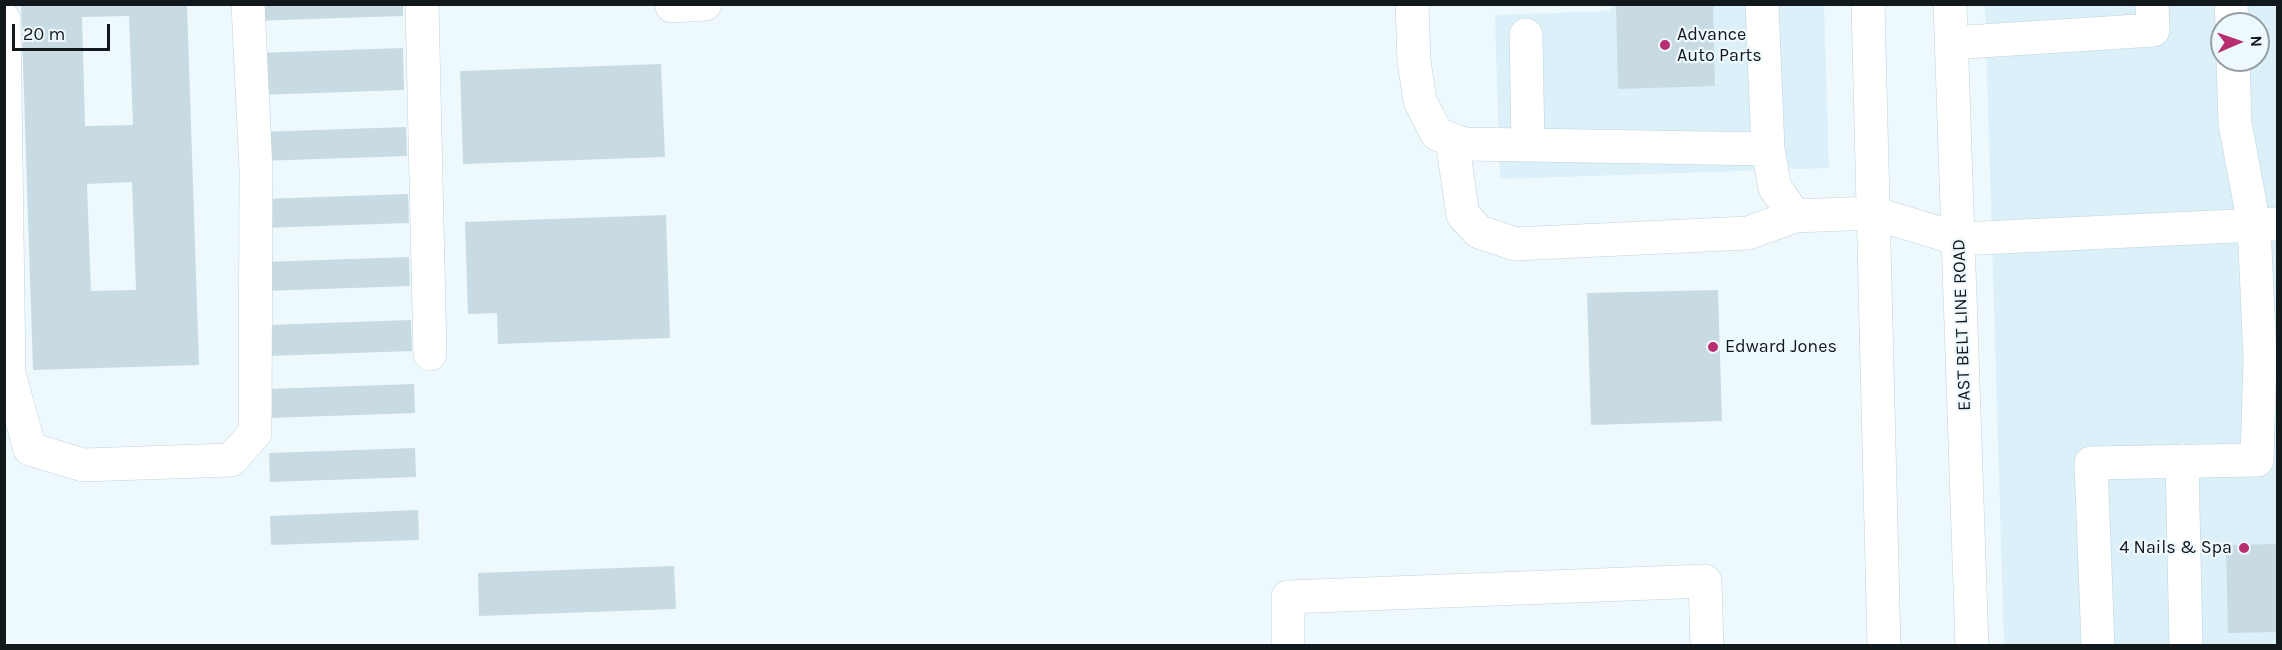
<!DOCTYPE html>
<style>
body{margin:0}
#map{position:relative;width:2282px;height:650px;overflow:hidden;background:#eef9fe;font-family:Karla,sans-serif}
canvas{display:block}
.frame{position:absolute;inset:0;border:6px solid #12191c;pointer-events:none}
.north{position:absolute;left:2210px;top:12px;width:60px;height:60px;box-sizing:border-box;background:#eef9fe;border:2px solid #969fa4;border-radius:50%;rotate:88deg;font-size:16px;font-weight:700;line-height:24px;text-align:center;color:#12191c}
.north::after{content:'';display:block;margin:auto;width:21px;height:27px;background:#b72f70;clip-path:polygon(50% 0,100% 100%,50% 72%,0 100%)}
.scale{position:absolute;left:12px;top:24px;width:98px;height:27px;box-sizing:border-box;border:3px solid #12191c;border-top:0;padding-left:8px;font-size:18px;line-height:21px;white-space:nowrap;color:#12191c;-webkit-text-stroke:4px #eef9fe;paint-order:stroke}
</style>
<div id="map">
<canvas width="2282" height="650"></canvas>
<div class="frame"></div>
<div class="north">N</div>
<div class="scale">20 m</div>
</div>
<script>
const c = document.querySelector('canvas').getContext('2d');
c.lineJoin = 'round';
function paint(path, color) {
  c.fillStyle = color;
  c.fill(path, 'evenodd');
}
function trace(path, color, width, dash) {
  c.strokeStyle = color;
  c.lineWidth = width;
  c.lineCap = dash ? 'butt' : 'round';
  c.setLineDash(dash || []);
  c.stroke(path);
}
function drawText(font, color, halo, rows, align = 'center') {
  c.font = font + ' Karla,sans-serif';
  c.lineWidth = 4.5;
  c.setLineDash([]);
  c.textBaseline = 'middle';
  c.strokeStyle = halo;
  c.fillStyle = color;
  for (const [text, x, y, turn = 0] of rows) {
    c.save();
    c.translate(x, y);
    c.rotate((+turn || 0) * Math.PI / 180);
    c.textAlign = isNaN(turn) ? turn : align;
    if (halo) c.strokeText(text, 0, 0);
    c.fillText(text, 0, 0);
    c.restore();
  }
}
paint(new Path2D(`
 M1611 4 1824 5 1829 168 1500 179 1495 15 1611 11Z
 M1985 5H2277V645H2004ZM2222 24H2258V60H2222Z`), '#dbf0f9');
paint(new Path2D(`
 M21 4H187L199 365 33 370ZM129 16 133 125 85 126 82 17ZM132 182 136 290 91 291 87 184Z
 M1616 4H1713L1715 86 1618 89Z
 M251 5H403V16L252 21Z
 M403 48 404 90 258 95 256 53Z
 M661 64 665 157 463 164 460 71Z
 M406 127 407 156 260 161 259 132Z
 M408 194 409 223 262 228 261 199Z
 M666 215 670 338 498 344 497 313 468 314 465 222Z
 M409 257 410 286 264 291 263 262Z
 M1718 290 1722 421 1591 425 1587 293Z
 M411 320 412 351 268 356 267 325Z
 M414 384 415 413 269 418 268 389Z
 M415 448 416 477 270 482 269 453Z
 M418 510 419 540 271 545 270 516Z
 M2278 544V632L2228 633 2226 545Z
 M674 566 676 609 479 616 478 573Z`), '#c8dbe3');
const minor = new Path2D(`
 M422 4 430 354
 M1412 4 1414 61 1420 101 1437 134 1464 144 1768 149 1775 188 1795 216 1873 213
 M1762 4 1768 149
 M2231 4 2232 24
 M672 6 705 4
 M4 19 9 374 30 449 83 465 231 460 255 433 256 170 248 4
 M1526 35 1528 145
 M1951 43 2153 30 2152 4
 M1452 140 1463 215 1479 232 1515 244 1748 233 1795 216
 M1959 239 2278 224
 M2182 461 2186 646
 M1288 646V597L1705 581 1707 646
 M2098 646 2091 463 2257 460 2260 357 2254 225 2235 123 2233 60`);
const major = new Path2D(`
 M1868 4 1884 646
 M1950 4 1972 646
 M1873 213 1959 239`);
trace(minor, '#c0d2da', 34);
trace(major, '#c0d2da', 34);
trace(minor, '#fff', 33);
trace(major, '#fff', 33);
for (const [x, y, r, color] of [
 [1665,45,6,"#b72f70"],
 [1713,347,6,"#b72f70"],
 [2244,548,6,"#b72f70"]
]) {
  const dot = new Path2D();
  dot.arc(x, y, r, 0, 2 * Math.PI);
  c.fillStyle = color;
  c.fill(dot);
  trace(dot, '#eef9fe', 2);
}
drawText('18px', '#12191c', '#eef9fe', [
 ["Advance",1677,35],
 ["Auto Parts",1677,56],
 ["Edward Jones",1725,347],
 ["4 Nails & Spa",2232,548,"right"]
], 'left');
drawText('18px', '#12191c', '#eef9fe', [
 ["EAST BELT LINE ROAD",1962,325,-92]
]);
</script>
